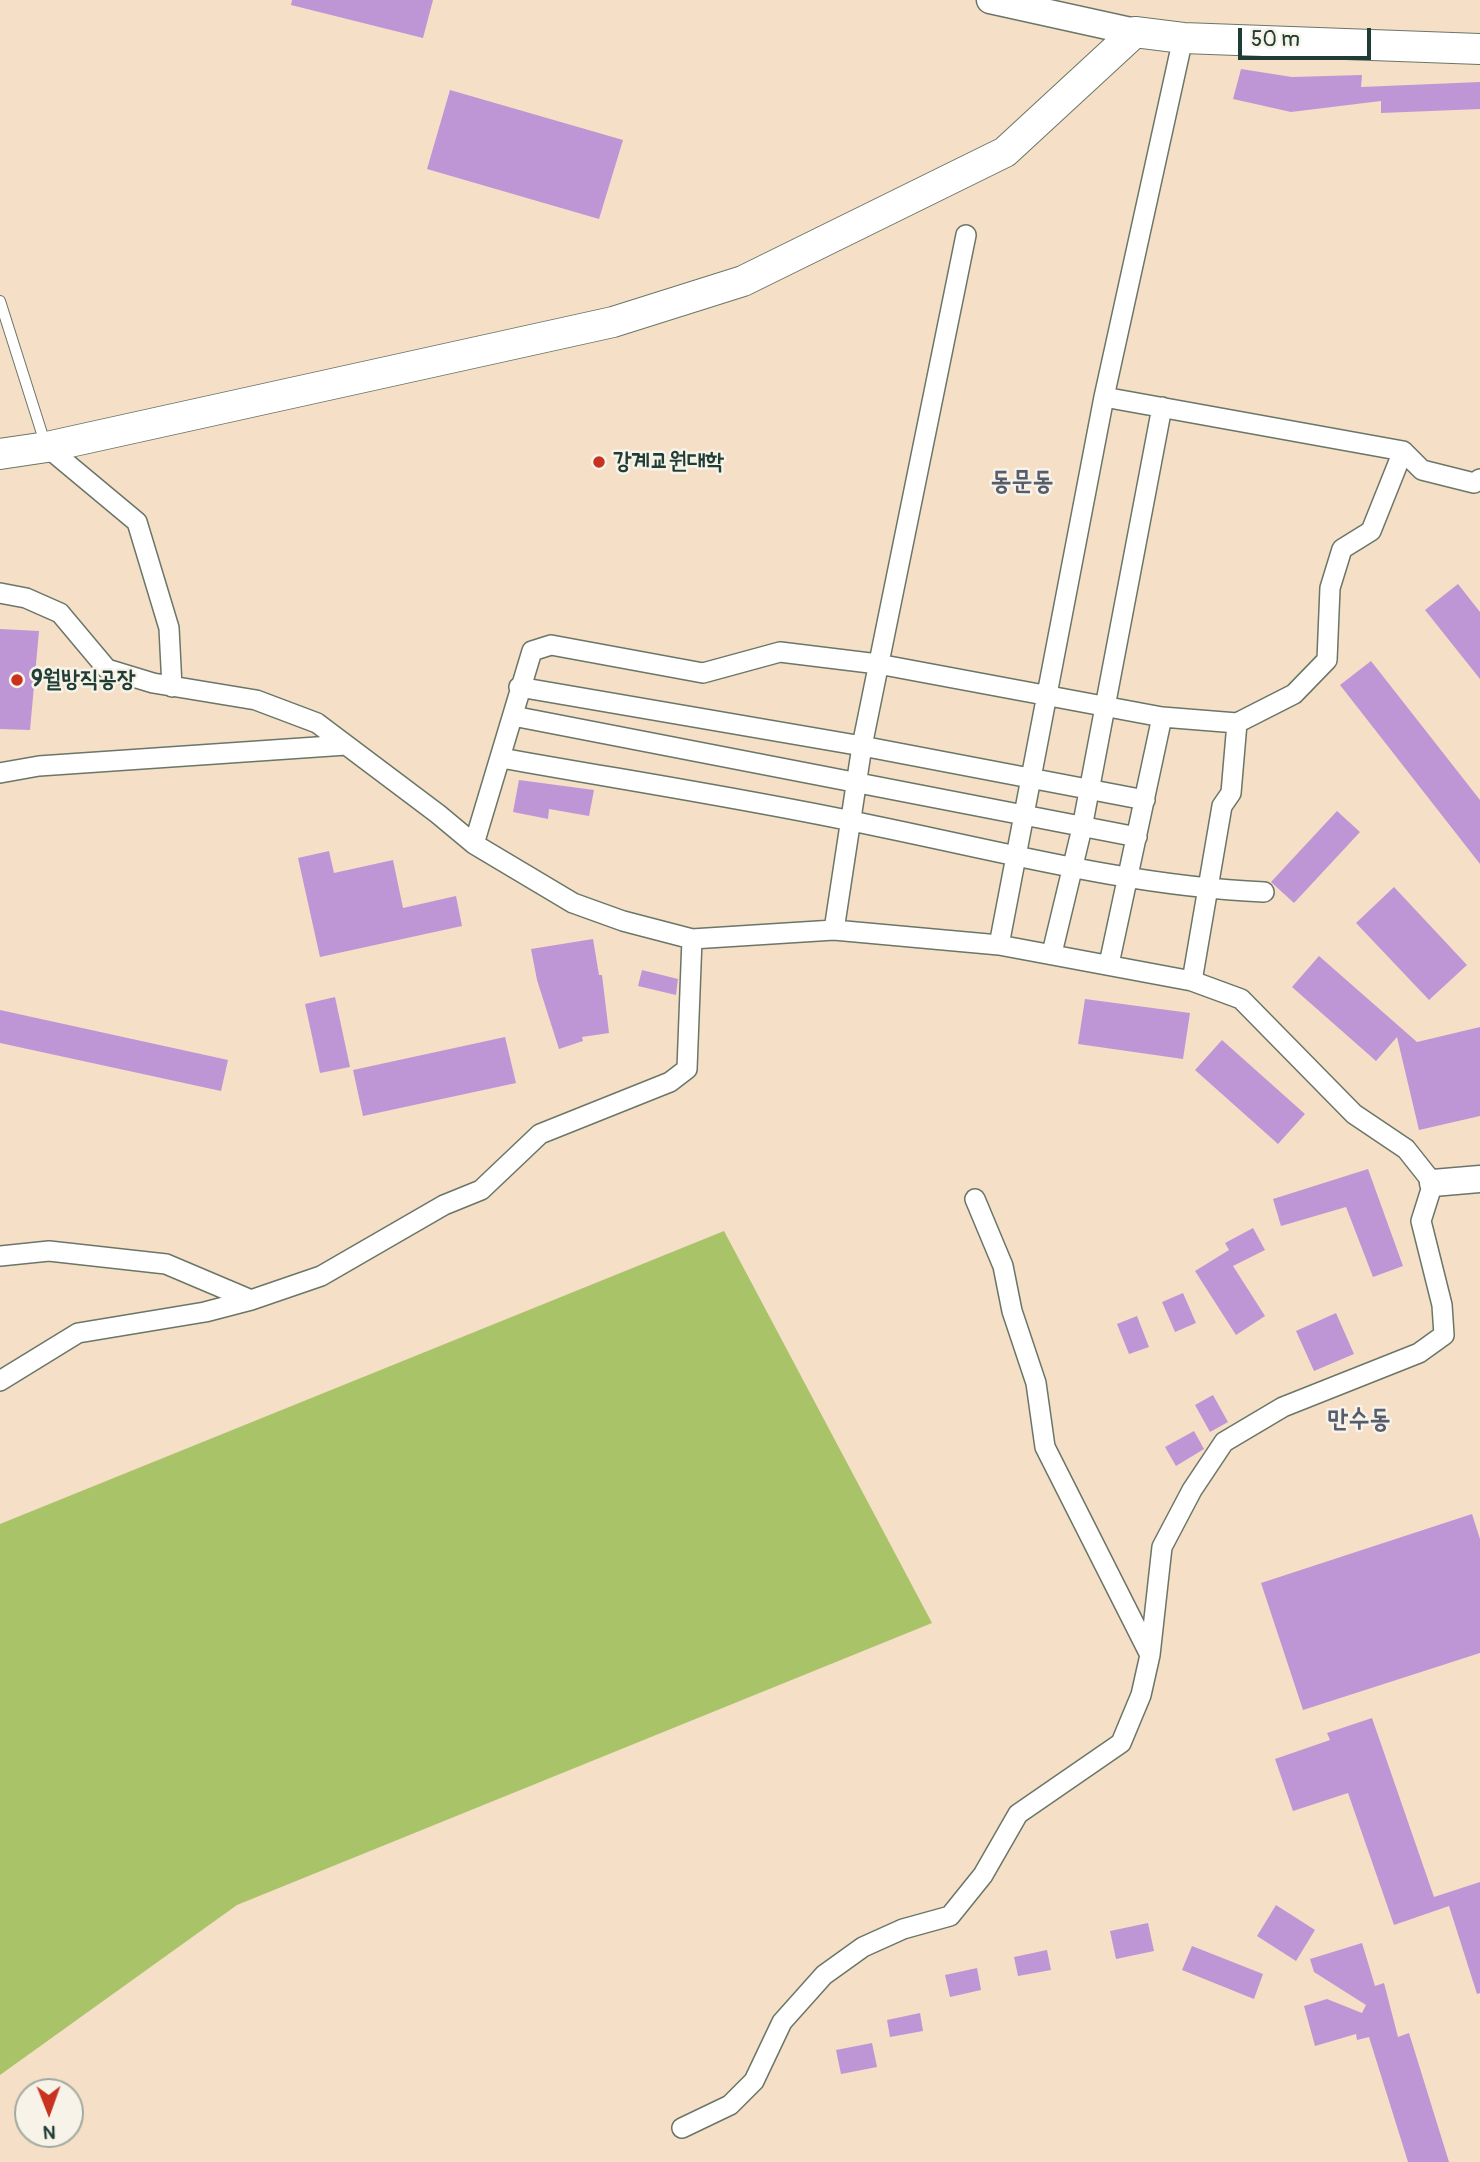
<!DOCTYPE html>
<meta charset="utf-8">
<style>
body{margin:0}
#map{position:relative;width:1480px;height:2162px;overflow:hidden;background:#f5dfc6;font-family:Pangolin,sans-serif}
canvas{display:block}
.north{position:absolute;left:14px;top:2078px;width:70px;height:70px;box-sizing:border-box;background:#f7f3e8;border:2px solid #a1aaa0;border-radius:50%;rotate:179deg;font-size:19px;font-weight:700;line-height:28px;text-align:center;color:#1f3d34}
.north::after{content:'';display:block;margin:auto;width:24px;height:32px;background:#c8321e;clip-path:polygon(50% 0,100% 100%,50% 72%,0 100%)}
.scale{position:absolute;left:1238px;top:28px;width:133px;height:32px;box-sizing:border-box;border:4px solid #1f3d34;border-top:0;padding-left:9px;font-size:21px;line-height:24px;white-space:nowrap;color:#1f3d34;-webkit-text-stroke:5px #f7f3e8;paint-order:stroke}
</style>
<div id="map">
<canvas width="1480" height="2162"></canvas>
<div class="north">N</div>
<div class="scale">50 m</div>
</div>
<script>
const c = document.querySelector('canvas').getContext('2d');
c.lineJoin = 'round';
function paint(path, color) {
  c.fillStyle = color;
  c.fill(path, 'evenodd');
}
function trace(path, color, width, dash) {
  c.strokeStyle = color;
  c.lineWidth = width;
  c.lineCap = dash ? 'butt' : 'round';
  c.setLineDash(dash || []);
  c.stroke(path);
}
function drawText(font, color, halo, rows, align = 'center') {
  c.font = font + ' Pangolin,"Poor Story",sans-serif';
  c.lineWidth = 5;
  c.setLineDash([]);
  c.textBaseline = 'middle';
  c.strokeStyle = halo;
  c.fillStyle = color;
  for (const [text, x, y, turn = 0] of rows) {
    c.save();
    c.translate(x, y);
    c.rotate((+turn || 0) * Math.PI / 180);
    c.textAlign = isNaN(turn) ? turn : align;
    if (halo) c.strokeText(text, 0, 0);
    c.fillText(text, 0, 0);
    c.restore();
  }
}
paint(new Path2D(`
 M724 1231 932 1623 237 1905 0 2075V1524Z`), '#a9c369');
paint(new Path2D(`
 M292 0H433L423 38 291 5Z
 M1241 69 1292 77 1362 75 1361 87 1480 82V109L1381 113V101L1291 112 1233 99Z
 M450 90 623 140 599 219 427 169Z
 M1458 584 1480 612V679L1425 610Z
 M0 629 39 631 30 730 0 729Z
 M1371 661 1480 800V864L1340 685Z
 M519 780 594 790 589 816 549 809 548 819 513 812Z
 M1337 811 1360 832 1294 903 1271 882Z
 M329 851 334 873 393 860 403 908 456 896 462 926 320 957 298 858Z
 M1394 887 1467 965 1429 1000 1356 923Z
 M593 939 599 975H602L609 1033 582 1037 583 1041 559 1049 537 980 531 949Z
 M1319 956 1417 1042 1480 1027V1116L1419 1130 1397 1037 1376 1061 1292 987Z
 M642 970 678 979 676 995 638 986Z
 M335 997 350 1067 320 1073 305 1004Z
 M1085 999 1190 1013 1183 1059 1078 1044Z
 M0 1010 228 1060 221 1091 0 1043Z
 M505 1037 516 1083 363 1116 353 1070Z
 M1222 1040 1305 1114 1278 1144 1195 1070Z
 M1368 1169 1403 1266 1373 1277 1346 1207 1281 1226 1273 1199Z
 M1253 1228 1265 1250 1233 1266 1265 1316 1236 1335 1195 1271 1229 1250 1225 1243Z
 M1183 1293 1196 1323 1175 1332 1162 1302Z
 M1336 1313 1354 1354 1314 1371 1296 1331Z
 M1137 1316 1149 1347 1129 1354 1117 1324Z
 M1213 1395 1228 1422 1210 1432 1195 1405Z
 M1194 1431 1204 1449 1176 1466 1165 1447Z
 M1472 1514 1480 1539V1653L1303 1710 1261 1583Z
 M1372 1718 1434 1897 1480 1882V1993L1477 1994 1449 1906 1394 1925 1348 1793 1293 1811 1275 1759 1330 1740 1327 1733Z
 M1276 1905 1315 1930 1296 1961 1257 1936Z
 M1148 1923 1154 1951 1116 1959 1110 1931Z
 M1362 1943 1375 1986 1384 1983 1398 2037 1409 2033 1449 2162H1408L1369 2037 1357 2040 1356 2034 1315 2046 1304 2006 1327 1999 1362 2013 1366 2005 1314 1972 1310 1959Z
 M1192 1946 1263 1974 1254 1999 1182 1970Z
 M1047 1950 1051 1970 1018 1976 1014 1957Z
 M977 1968 981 1990 950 1997 945 1975Z
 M920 2013 923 2031 890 2037 887 2020Z
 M872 2043 877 2067 841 2074 836 2050Z`), '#be96d6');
const lane = new Path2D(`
 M0 301 45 443`);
const street = new Path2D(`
 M1104 397 1403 451 1422 470 1474 483 1480 479
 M47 447 137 522 169 628 172 687
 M0 593 26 598 60 613 107 669 153 683 256 700 317 723 438 814 474 844 573 903 623 921 692 939 834 930 999 945 1192 981 1241 999 1354 1114 1406 1149 1433 1183 1421 1221 1442 1305 1444 1335 1419 1353 1283 1407 1224 1442 1192 1490 1162 1547 1150 1655 1141 1695 1121 1743 1018 1814 983 1875 950 1916 903 1929 863 1947 824 1975 782 2022 754 2081 730 2105 682 2128
 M519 687 862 746 1145 800
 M513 716 1137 837
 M501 758C618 779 735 797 851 821 988 848 1124 886 1264 892
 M0 773 39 766 346 745
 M474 844 532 651 551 645 703 673 780 652 878 664 1162 717 1237 723 1294 694 1327 660 1330 588 1342 549 1371 531 1403 451
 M834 930 862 746 966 235
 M999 945 1104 397 1183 38
 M1052 953 1082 828 1162 407
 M1109 964 1162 717
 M1192 981 1222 806 1231 793 1237 723
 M975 1199 1003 1266 1012 1311 1036 1383 1045 1447 1150 1655
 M0 1256 49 1251 166 1264 251 1300
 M0 1381 78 1333 205 1312 251 1300 321 1276 444 1205 481 1190 540 1134 670 1082 687 1069 692 939`);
const secondary = new Path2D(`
 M990 0 1135 32
 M1433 1183 1480 1179`);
const primary = new Path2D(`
 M0 454 47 447 613 322 743 281 1005 152 1135 32 1183 38 1480 49`);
trace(lane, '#6a7667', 12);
trace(street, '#6a7667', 22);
trace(secondary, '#6a7667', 29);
trace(primary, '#6a7667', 32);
trace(lane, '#fff', 10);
trace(street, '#fff', 19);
trace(secondary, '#fff', 26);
trace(primary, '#fff', 30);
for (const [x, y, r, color] of [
 [599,462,7,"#c8321e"],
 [17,680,7,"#c8321e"]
]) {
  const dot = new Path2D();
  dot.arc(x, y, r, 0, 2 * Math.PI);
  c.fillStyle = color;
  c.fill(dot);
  trace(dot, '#f7f3e8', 2.5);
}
drawText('bold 23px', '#1f3d34', '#f7f3e8', [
 ["강계교원대학",613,462],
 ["9월방직공장",31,680]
], 'left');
drawText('bold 26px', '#575c6d', '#f7f3e8', [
 ["동문동",1022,482],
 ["만수동",1359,1420]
]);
</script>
